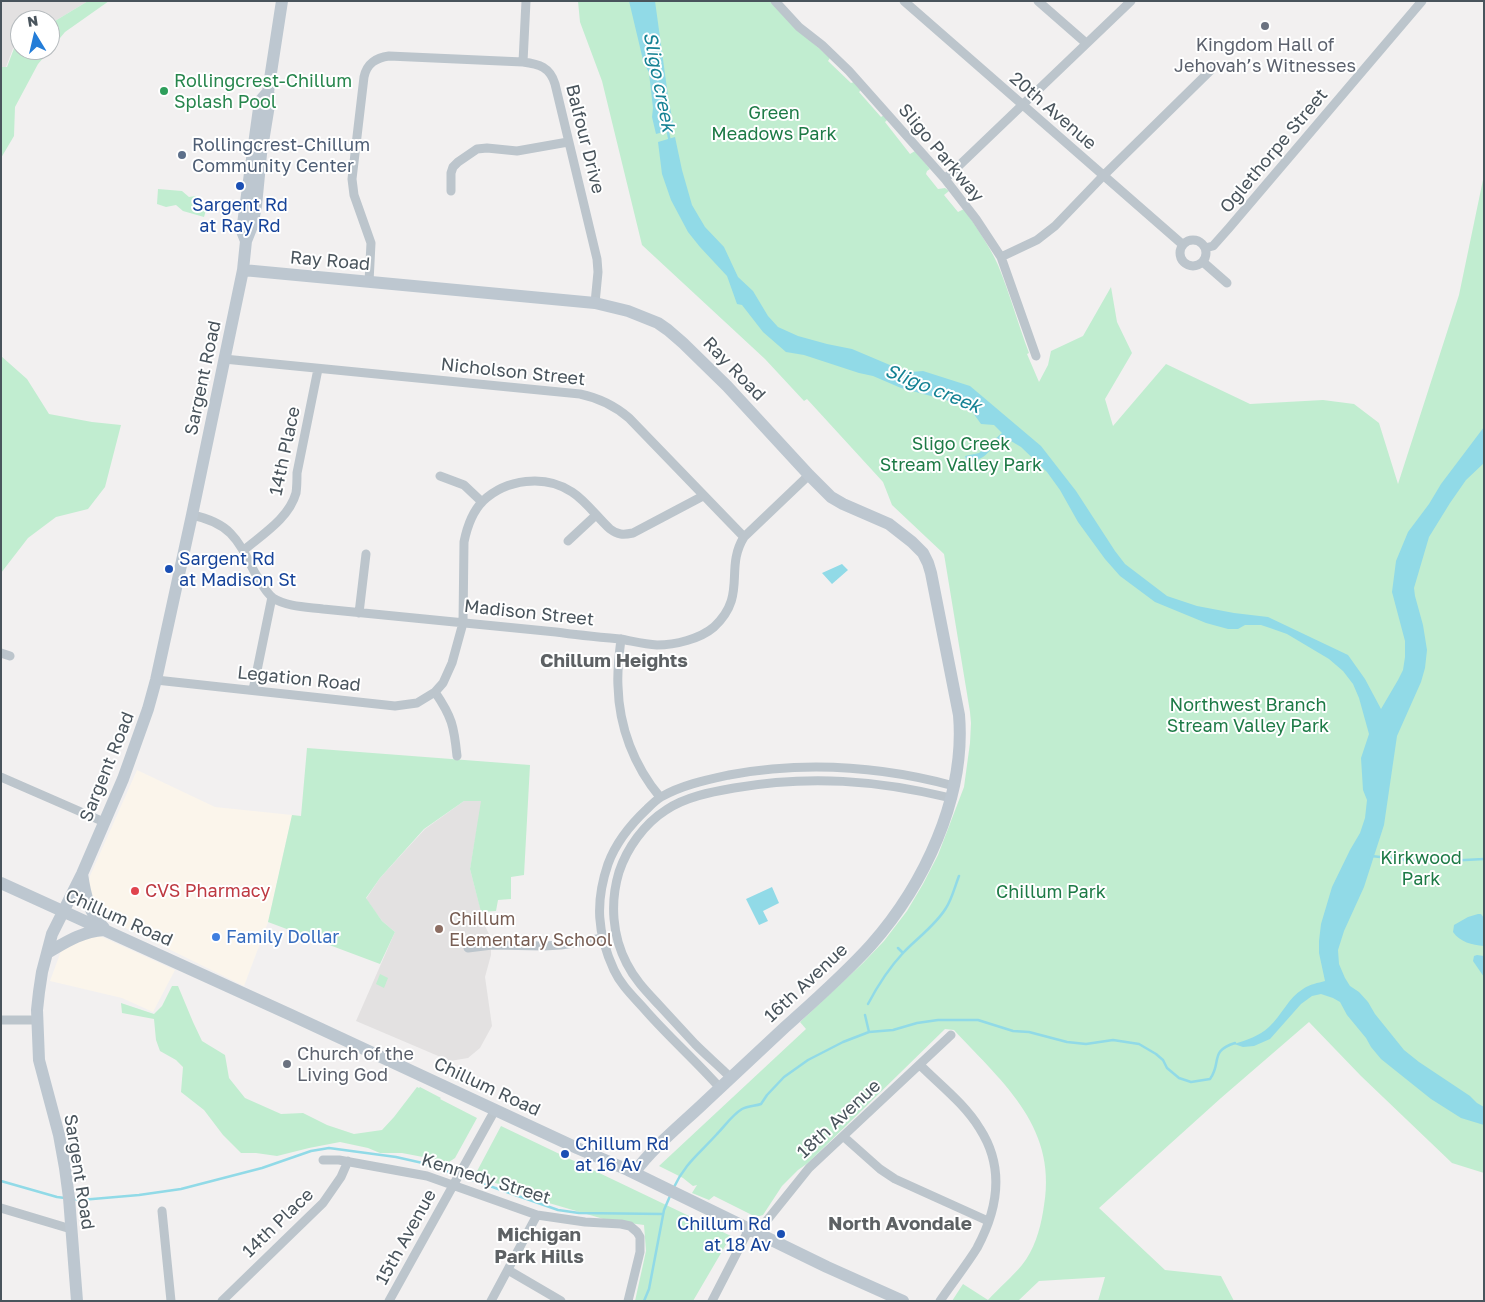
<!DOCTYPE html>
<meta charset="utf-8">
<style>
body{margin:0}
#map{position:relative;width:1485px;height:1302px;overflow:hidden;background:#f2f0f0;font-family:"Golos Text",sans-serif}
canvas{display:block}
.frame{position:absolute;inset:0;border:2px solid #49545c;pointer-events:none}
.north{position:absolute;left:10px;top:10px;width:50px;height:50px;box-sizing:border-box;background:#fff;border:1px solid #b6bbbe;border-radius:50%;rotate:351deg;font-size:14px;font-weight:700;line-height:20px;text-align:center;color:#49545c}
.north::after{content:'';display:block;margin:auto;width:18px;height:22px;background:#247dd8;clip-path:polygon(50% 0,100% 100%,50% 72%,0 100%)}
</style>
<div id="map">
<canvas width="1485" height="1302"></canvas>
<div class="frame"></div>
<div class="north">N</div>
</div>
<script>
const c = document.querySelector('canvas').getContext('2d');
c.lineJoin = 'round';
function paint(path, color) {
  c.fillStyle = color;
  c.fill(path, 'evenodd');
}
function trace(path, color, width, dash) {
  c.strokeStyle = color;
  c.lineWidth = width;
  c.lineCap = dash ? 'butt' : 'round';
  c.setLineDash(dash || []);
  c.stroke(path);
}
function drawText(font, color, halo, rows, align = 'center') {
  c.font = font + ' "Golos Text",sans-serif';
  c.lineWidth = 4;
  c.setLineDash([]);
  c.textBaseline = 'middle';
  c.strokeStyle = halo;
  c.fillStyle = color;
  for (const [text, x, y, turn = 0] of rows) {
    c.save();
    c.translate(x, y);
    c.rotate((+turn || 0) * Math.PI / 180);
    c.textAlign = isNaN(turn) ? turn : align;
    if (halo) c.strokeText(text, 0, 0);
    c.fillText(text, 0, 0);
    c.restore();
  }
}
paint(new Path2D(`
 M137 770 215 807 292 815 268 922 244 986 95 913 88 888 90 876Z
 M100 936 175 970 153 1012 122 998 50 981 61 951 72 940Z`), '#fbf5eb');
paint(new Path2D(`
 M1 1H88L50 24V20H20V37L17 38 6 67H1Z
 M464 801H482L470 869 485 926 491 938V955L485 977 492 1026 480 1048 468 1058 450 1061 356 1021 395 932 382 921 366 899 380 878 425 829Z`), '#e3e1e1');
paint(new Path2D(`
 M88 1H109L65 32 50 50V24Z
 M578 1H771L797 29 830 58 828 61 851 83 854 82 862 89 859 92 881 117 884 115 888 119 885 122 910 154 915 151 930 169 927 171 926 174 938 189 945 188 949 191 944 195 958 212 964 209C976 227 989 245 998 265 1010 294 1018 324 1029 353L1027 354 1039 382 1048 365 1051 351 1083 336 1111 287 1117 322 1132 353 1105 399 1113 426 1166 364 1250 404 1323 400 1354 404 1379 423 1398 484 1459 295 1484 175V1173L1452 1163 1361 1076 1309 1022 1221 1098 1099 1208 1165 1270 1221 1276 1234 1301H1098L1105 1277 1039 1281 1018 1301H952L963 1284 988 1300C999 1288 1012 1277 1022 1265 1034 1250 1040 1230 1043 1212 1060 1129 1005 1085 954 1030L945 1029 808 1163 798 1170 782 1186 763 1215 756 1217 714 1196 709 1200 692 1193 697 1185 693 1186 683 1178 659 1166 806 1029 800 1022 863 963 884 941 907 911 923 884 938 855 964 787 970 743 971 723 970 712 944 554 892 505 883 482 807 399 804 401 765 359 642 245 602 81 580 22Z
 M20 37V50H50L38 64 15 107 14 136 1 158V67H7L18 38Z
 M158 189 182 191 189 197 196 196 207 207 204 217 183 211 176 205 166 207 157 204Z
 M1 356 27 379 49 414 92 422 121 425 105 487 88 509 56 517 28 538 1 573Z
 M307 748 530 765 524 875 511 877V899L498 900 496 911 481 912 470 869 481 801H464L424 829 380 878 366 898 382 921 395 932 380 964 268 922 292 815 301 816Z
 M380 974 388 978 384 988 376 984Z
 M172 986H178L193 1022 202 1041 225 1055 229 1078 245 1098 281 1114 303 1113 327 1125 354 1134 382 1130 394 1117 417 1087 419 1088 420 1087 441 1098 440 1099 477 1118 455 1158 449 1162 402 1153H380L368 1148 340 1142 309 1148 277 1156 256 1153H241L223 1135 204 1110 181 1092 183 1067 176 1060 160 1051 156 1040 154 1019 122 1013 121 1003 154 1014 162 1006Z
 M501 1126 731 1236 693 1301H635L646 1251 644 1225 607 1220 542 1201 475 1175Z`), '#c1edd0');
paint(new Path2D(`
 M629 1H655L668 96 674 129 656 134 652 117 653 108 649 73 643 60Z
 M675 137 682 170 692 205 705 227 724 247 738 277 753 291 768 316 778 327 798 336 827 344 852 349 897 368 911 372 923 371 970 386 1041 446 1076 491 1115 551 1125 564 1167 596 1197 606 1234 613 1268 617 1348 655 1365 679 1381 709 1398 680 1403 670 1405 657V641L1392 592 1396 561 1408 532 1429 504 1441 484 1484 427V463L1466 480 1450 503 1429 537 1414 588 1415 596 1423 625 1427 650 1425 668 1421 682 1397 736 1384 825 1364 887 1344 931 1338 950 1339 964 1345 978 1350 986 1359 992 1368 1002 1375 1014 1404 1050 1419 1062 1470 1096 1477 1103 1484 1107V1125L1461 1118 1431 1099 1381 1059 1371 1047 1366 1038 1347 1015 1340 1002 1333 998 1321 994 1312 996 1301 1004 1270 1039 1254 1046 1243 1047 1234 1044C1247 1040 1259 1036 1269 1027 1282 1015 1288 998 1303 989 1310 984 1318 983 1325 981L1319 953V941L1321 924 1332 887 1350 850 1360 833 1365 818 1367 800 1363 790 1361 758 1369 734 1359 698 1353 684 1343 671 1329 659 1287 634 1270 628 1261 625H1245L1238 629H1228L1206 623 1155 602 1120 576 1105 559 1078 522 1060 490 1047 472 1021 447 1006 438C996 442 991 451 983 457 978 460 972 461 967 462L965 456 979 453 1002 433 994 425 981 424 971 410 957 403 901 388 873 376 859 373 804 355 786 352 763 332 742 305 737 304 727 276 700 247 688 232 671 200 662 174 658 142Z
 M842 564 848 570 832 584 822 573Z
 M772 887 779 903 763 911 768 921 759 925 746 899Z
 M1478 914H1481L1484 918V946C1472 945 1460 942 1453 932L1454 925 1468 917Z
 M1477 955 1484 956V977L1473 961 1474 956Z`), '#91dae7');
trace(new Path2D(`
 M667 128 670 142
 M1371 856 1426 862 1484 859
 M898 948 903 953
 M868 1004C878 985 889 968 903 953 917 938 935 926 946 908 952 899 955 886 959 876
 M865 1015 869 1032
 M1 1181 57 1197 65 1198
 M673 1189C685 1163 699 1154 717 1134 725 1126 732 1115 742 1109 748 1106 755 1106 761 1104L767 1095 784 1077 808 1060 843 1042 869 1032 893 1030 917 1023 938 1020H978L1013 1031 1029 1032 1067 1042 1086 1044 1113 1040 1139 1044 1156 1054 1163 1060 1167 1068 1179 1078 1191 1082 1210 1079C1222 1063 1209 1051 1235 1043
 M73 1199 81 1200 139 1195 181 1189 262 1168 311 1151 329 1148 396 1157 427 1164 558 1210 579 1213 663 1214
 M644 1301 649 1289 664 1210 670 1196`), '#91dae7', 2.5);
trace(new Path2D(`
 M775 1 799 27 822 45 849 71 945 179 976 219 1001 257 1036 356
 M904 1 1182 244
 M1038 1 1086 43
 M523 62 526 1
 M945 179 1131 1
 M451 191V173L453 167 458 162 477 149 487 148 517 151 568 142
 M1180 253a13 13 0 1 1 26 0a13 13 0 1 1-26 0Z
 M1205 248 1213 246 1229 228 1422 1
 M1001 257 1037 240 1055 226 1103 176 1216 65
 M1203 262 1227 283
 M369 282 371 243 354 195 352 179 364 77C367 63 376 58 389 56L523 62C539 64 550 67 555 84L597 259 598 272 595 303
 M224 359 580 394C599 398 614 405 629 418L744 537
 M440 476 464 485 482 502
 M192 515C231 523 238 540 255 573 260 581 265 592 273 598 287 607 307 607 323 609 400 617 478 624 556 632 577 635 598 637 620 639 632 641 644 644 657 645 675 645 700 639 714 627 748 595 724 569 744 537L809 475
 M568 541 596 515
 M244 550C263 534 289 518 296 493 297 486 297 480 297 473L318 369
 M359 613 366 554
 M621 639C619 655 617 671 618 686 619 727 634 766 660 797
 M1 653 10 656
 M156 680 395 706 417 703 435 692 443 683 452 663 463 623 464 542C467 527 472 512 483 501 506 479 545 474 572 492 586 501 597 517 610 529 618 535 623 535 633 533L703 496
 M253 690 272 597
 M435 692C452 717 454 726 457 756
 M1 777 104 822
 M468 948 492 945 544 946 561 945 603 938
 M1 1020H38
 M920 1065C940 1085 965 1104 980 1129 1005 1168 998 1209 977 1248 966 1266 952 1283 940 1301
 M731 1078C719 1066 707 1056 695 1044 683 1031 671 1018 659 1005 647 992 635 980 627 964 612 936 610 902 619 872 627 848 644 824 666 810 685 797 711 792 734 788 809 775 877 780 951 798
 M720 1088C697 1062 670 1038 647 1012 635 998 622 987 614 970 597 933 595 902 608 864 616 842 630 825 647 809 651 805 656 800 661 797 682 785 706 780 729 775 805 761 880 766 954 786
 M844 1137 880 1169 895 1179 988 1221
 M323 1160H339L427 1176 537 1215 585 1222 621 1224 630 1226 637 1232 640 1237V1252L628 1301
 M1 1208 71 1229
 M162 1211 171 1301
 M508 1270 561 1301
 M222 1301 323 1203 341 1177 348 1161
 M389 1301 495 1110
 M491 1301 537 1215
 M712 1301 747 1233 753 1232 764 1224 809 1168 951 1035`), '#bcc5cc', 9);
trace(new Path2D(`
 M246 241 242 231 260 101 268 92
 M243 270 595 303 628 311 658 323 668 330 683 343 727 386 809 475 831 497 843 504 889 524 912 542 923 553 928 563 931 573 959 715C966 797 924 885 871 945 844 975 813 1002 783 1029 757 1053 732 1077 706 1101 682 1124 654 1146 634 1173
 M82 874C85 894 89 914 104 928
 M1 883 291 1015 577 1148 628 1170 827 1267 903 1301
 M47 953C66 942 80 932 104 930
 M77 1301 69 1198 65 1168 59 1135 39 1060 37 1010 39 992 42 972 52 934 82 874 123 779 148 709 156 680 192 515 243 270 246 241 252 226 256 206 261 154 270 99 268 92 282 1`), '#bdc7d0', 12);
for (const [x, y, r, color] of [
 [1265,26,5,"#6b7280"],
 [164,91,5,"#2e9e5b"],
 [182,155,5,"#5c6f8a"],
 [240,186,5,"#1a4fb4"],
 [169,569,5,"#1a4fb4"],
 [135,891,5,"#e0444e"],
 [439,929,5,"#8d6e63"],
 [216,937,5,"#3f7fe0"],
 [287,1064,5,"#6b7280"],
 [565,1154,5,"#1a4fb4"],
 [781,1234,5,"#1a4fb4"]
]) {
  const dot = new Path2D();
  dot.arc(x, y, r, 0, 2 * Math.PI);
  c.fillStyle = color;
  c.fill(dot);
  trace(dot, '#fff', 2);
}
drawText('18px', '#5b616d', '#fff', [
 ["Kingdom Hall of",1265,45],
 ["Jehovah’s Witnesses",1265,66],
 ["Church of the",297,1054,"left"],
 ["Living God",297,1075,"left"]
]);
drawText('18px', '#27864d', '#fff', [
 ["Rollingcrest-Chillum",174,81],
 ["Splash Pool",174,102]
], 'left');
drawText('18px', '#49545c', '#fff', [
 ["20th Avenue",1053,111,41],
 ["Balfour Drive",585,139,76],
 ["Oglethorpe Street",1274,151,-50],
 ["Sligo Parkway",941,153,50],
 ["Ray Road",330,261,5],
 ["Ray Road",734,369,46],
 ["Nicholson Street",513,372,6],
 ["Sargent Road",203,378,-78],
 ["14th Place",285,451,-78],
 ["Madison Street",529,613,6],
 ["Legation Road",299,679,6],
 ["Sargent Road",107,767,-68],
 ["Chillum Road",119,918,24],
 ["16th Avenue",806,983,-43],
 ["Chillum Road",487,1087,25],
 ["18th Avenue",839,1119,-43],
 ["Sargent Road",79,1172,81],
 ["Kennedy Street",486,1179,17],
 ["14th Place",278,1223,-44],
 ["15th Avenue",406,1237,-61]
]);
drawText('18px', '#1d7a46', '#fff', [
 ["Green",774,113],
 ["Meadows Park",774,134],
 ["Sligo Creek",961,444],
 ["Stream Valley Park",961,465],
 ["Northwest Branch",1248,705],
 ["Stream Valley Park",1248,726],
 ["Kirkwood",1421,858],
 ["Park",1421,879],
 ["Chillum Park",1051,892]
]);
drawText('18px', '#4e5e75', '#fff', [
 ["Rollingcrest-Chillum",192,145],
 ["Community Center",192,166]
], 'left');
drawText('18px', '#164399', '#fff', [
 ["Sargent Rd",240,205,"center"],
 ["at Ray Rd",240,226,"center"],
 ["Sargent Rd",179,559],
 ["at Madison St",179,580],
 ["Chillum Rd",575,1144],
 ["at 16 Av",575,1165],
 ["Chillum Rd",771,1224,"right"],
 ["at 18 Av",771,1245,"right"]
], 'left');
drawText('18px', '#be3a42', '#fff', [
 ["CVS Pharmacy",145,891]
], 'left');
drawText('18px', '#785e54', '#fff', [
 ["Chillum",449,919],
 ["Elementary School",449,940]
], 'left');
drawText('18px', '#366cbe', '#fff', [
 ["Family Dollar",226,937]
], 'left');
drawText('italic 19px', '#158294', '#fff', [
 ["Sligo creek",659,82,79],
 ["Sligo creek",933,389,22]
]);
drawText('bold 19px', '#5d6164', '#fff', [
 ["Chillum Heights",614,661],
 ["North Avondale",900,1224],
 ["Michigan",539,1235],
 ["Park Hills",539,1257]
]);
</script>
